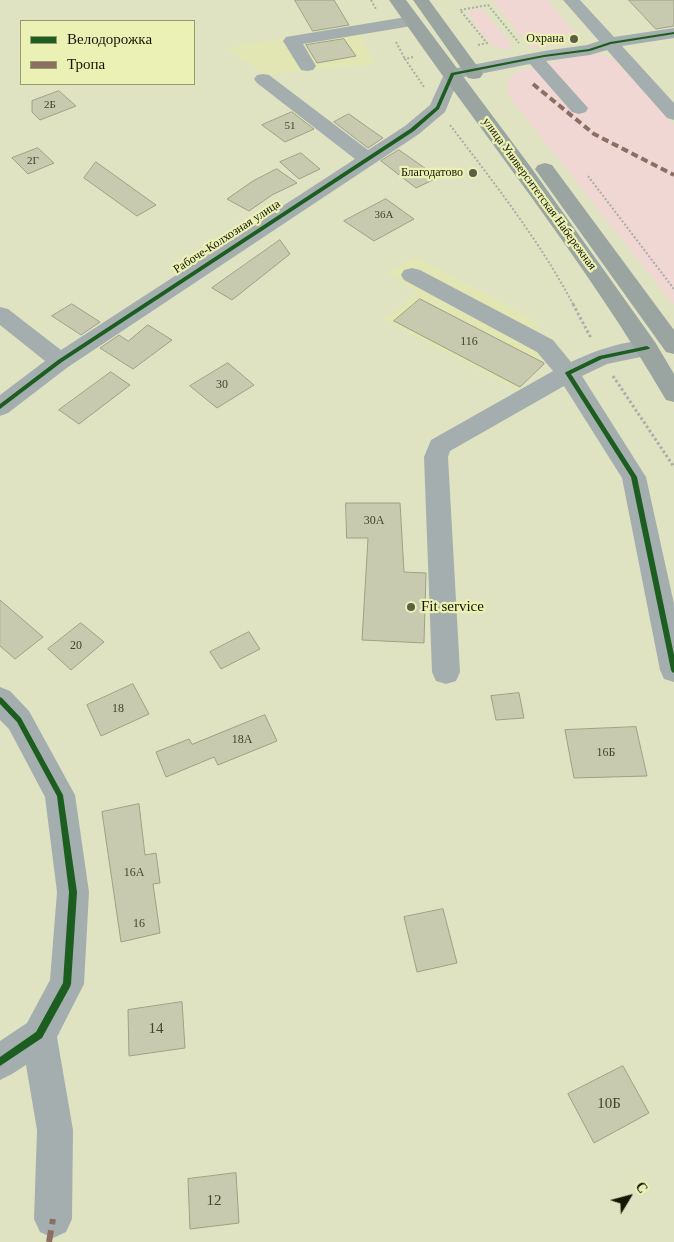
<!DOCTYPE html>
<meta charset="utf-8">
<style>
body{margin:0}
#map{position:relative;width:674px;height:1242px;overflow:hidden;background:#e0e3c2;font-family:"Times New Roman",serif}
canvas{display:block}
.legend{position:absolute;left:20px;top:20px;width:175px;height:65px;box-sizing:border-box;background:#ebf1b5;border:1px solid #969a6d;margin:0;padding:6px 9px;list-style:none;font-size:15px;color:#161702}
.legend li{display:flex;align-items:center;gap:10px;height:25px}
.legend b{width:25px;border:1px solid #969a6d}
.north{position:absolute;left:604px;top:1172px;width:50px;height:50px;-webkit-text-stroke:4px #ebf1b5;paint-order:stroke;rotate:53deg;font-size:14px;font-weight:700;line-height:20px;text-align:center;color:#161702}
.north::after{content:'';display:block;margin:auto;width:18px;height:22px;background:#161702;clip-path:polygon(50% 0,100% 100%,50% 72%,0 100%)}
</style>
<div id="map">
<canvas width="674" height="1242"></canvas>
<ul class="legend">
<li><b style="height:6px;background:#1b5e20"></b>Велодорожка</li>
<li><b style="height:6px;background:#8d6e63"></b>Тропа</li>
</ul>
<div class="north">С</div>
</div>
<script>
const c = document.querySelector('canvas').getContext('2d');
c.lineJoin = 'round';
function paint(path, color) {
  c.fillStyle = color;
  c.fill(path, 'evenodd');
}
function trace(path, color, width, dash) {
  c.strokeStyle = color;
  c.lineWidth = width;
  c.lineCap = dash ? 'butt' : 'round';
  c.setLineDash(dash || []);
  c.stroke(path);
}
function drawText(font, color, halo, rows, align = 'center') {
  c.font = font + ' "Times New Roman",serif';
  c.lineWidth = 4.5;
  c.setLineDash([]);
  c.textBaseline = 'middle';
  c.strokeStyle = halo;
  c.fillStyle = color;
  for (const [text, x, y, turn = 0] of rows) {
    c.save();
    c.translate(x, y);
    c.rotate((+turn || 0) * Math.PI / 180);
    c.textAlign = isNaN(turn) ? turn : align;
    if (halo) c.strokeText(text, 0, 0);
    c.fillText(text, 0, 0);
    c.restore();
  }
}
paint(new Path2D(`
 M355 26 375 64 265 75 227 48Z
 M415 257 536 321 546 360 517 390 384 320 418 292 388 273Z`), '#e1e6b2');
paint(new Path2D(`
 M492 0H547L575 33 561 35 567 43 532 49Z
 M476 9 484 11 511 44V46C493 57 477 25 468 13V11Z
 M594 53 613 58 674 125V305L508 95C507 80 509 76 523 69Z`), '#f0d7d3');
const building = new Path2D(`
 M295 0H334L349 25 313 31Z
 M629 0H674V26L656 29Z
 M344 39 356 56 317 63 306 45Z
 M59 91 76 106 40 120 32 112V101Z
 M292 112 314 129 285 142 262 125Z
 M349 114 370 129 383 138 368 148 334 122Z
 M38 148 54 163 28 174 12 158Z
 M399 150 422 166 437 178 416 188 381 161Z
 M301 153 320 169 299 179 280 162Z
 M96 162 156 205 137 216 84 178Z
 M277 169 297 183 272 195 249 211 227 199 253 181Z
 M386 199 414 219 374 241 344 221Z
 M280 240 290 254 232 300 212 288Z
 M420 299 544 363V364L520 387 394 321Z
 M72 304 100 322 81 335 52 316Z
 M148 325 172 340 133 369 100 348 119 335 128 341Z
 M228 363 254 385 217 408 190 386Z
 M111 372 130 385 79 424 59 410Z
 M346 503H400L404 572 426 573 424 643 362 640 368 538H347Z
 M0 600 43 637 15 659 0 646Z
 M81 623 104 642 71 670 48 649Z
 M249 632 260 649 221 669 210 652Z
 M133 684 149 714 101 736 87 705Z
 M519 693 524 718 496 720 491 696Z
 M265 715 277 741 218 765 214 757 166 777 156 752 189 739 192 744Z
 M636 727 647 776 574 778 565 730Z
 M139 804 145 855 156 853 160 883 153 884 160 933 121 942 102 812Z
 M443 909 457 963 417 972 404 917Z
 M182 1002 185 1048 129 1056 128 1010Z
 M623 1066 649 1113 594 1143 568 1094Z
 M236 1173 239 1223 190 1229 188 1179Z`);
paint(building, '#c7caaf');
trace(building, '#9ea087', 1);
trace(new Path2D(`
 M371 0 376 9
 M396 42 405 59
 M478 45 487 43 460 10 488 5 519 43
 M413 57 405 59 424 87
 M450 125C494 183 540 241 574 306
 M588 176 674 289`), '#a9aea7', 2, [2, 2]);
trace(new Path2D(`
 M573 304 591 338
 M613 376 674 467`), '#a9aea7', 3, [2.5, 2.5]);
paint(new Path2D(`
 M563 0H580L614 37 674 28V38L622 46 674 103V120L667 118 607 50 590 55 546 61 588 108 586 112 579 114 572 112 530 64 459 78 445 112 419 134 68 367 8 413 0 416V395L45 361 0 325V307L8 309 61 350 355 159 257 83 254 79 257 75 263 74 269 75 368 150 405 126 430 105 446 70 544 51 587 45 599 41Z
 M412 16 418 17 420 21 418 25 303 44 316 66 313 70 307 71 301 70 283 41 286 37Z
 M412 268 420 270 553 340 571 362C591 352 634 336 655 342L658 348 655 354 607 364 582 376 646 477 674 604V682L664 679 660 670 622 478 564 386 450 451 448 457 460 672 456 681 446 684 436 681 432 672 424 457 431 440 553 371 537 352 404 280 401 275 404 270Z
 M0 687 10 691 29 711 75 795 89 892 84 984 57 1037 73 1130 72 1219 66 1232 53 1238 40 1232 34 1219 37 1130 26 1065 12 1074 0 1080V1041L27 1023 50 980 57 892 45 797 9 729 0 720Z`), '#a5aeae');
paint(new Path2D(`
 M389 0H406L530 166 655 342 674 374V402L666 400C584 259 481 133 389 0Z
 M413 0H429L483 74 480 78 474 79 468 78Z
 M545 163 552 165 674 330V354L666 352 535 169 538 165Z`), '#9aa5a1');
trace(new Path2D(`
 M533 84 594 134 674 175`), '#8d6e63', 4, [7, 4]);
trace(new Path2D(`
 M49 1242 53 1219`), '#8d6e63', 6, [12, 6]);
paint(new Path2D(`
 M674 32V34L611 44 590 51 544 57 454 75 439 109 414 131 62 362 0 409V404L58 360 410 129 436 107 451 73 544 55 589 49 610 42Z
 M647 346 650 348 649 349 602 359 571 374 637 477 674 655V673L672 672 671 670 631 477 565 373 566 372 599 356Z
 M0 697 2 698 21 718 63 795 77 892 71 984 70 987 42 1038 0 1066V1057L36 1032 63 983 69 892 57 796 17 722 0 704Z`), '#1b5e20');
for (const [x, y, r, color] of [
 [574,39,5,"#5d5e45"],
 [473,173,5,"#5d5e45"],
 [411,607,5,"#5d5e45"]
]) {
  const dot = new Path2D();
  dot.arc(x, y, r, 0, 2 * Math.PI);
  c.fillStyle = color;
  c.fill(dot);
  trace(dot, '#ebf1b5', 2);
}
drawText('11px', '#42442d', null, [
 ["2Б",50,105],
 ["51",290,126],
 ["2Г",33,161],
 ["36А",384,215]
]);
drawText('12px', '#161702', '#ebf1b5', [
 ["Охрана",564,39],
 ["Благодатово",463,173]
], 'right');
drawText('12px', '#161702', '#ebf1b5', [
 ["улица Университетская Набережная",539,194,54],
 ["Рабоче-Колхозная улица",227,237,-33]
]);
drawText('12px', '#42442d', null, [
 ["116",469,342],
 ["30",222,385],
 ["30А",374,521],
 ["20",76,646],
 ["18",118,709],
 ["18А",242,740],
 ["16Б",606,753],
 ["16А",134,873],
 ["16",139,924]
]);
drawText('15px', '#161702', '#ebf1b5', [
 ["Fit service",421,607]
], 'left');
drawText('15px', '#42442d', null, [
 ["14",156,1029],
 ["10Б",609,1104],
 ["12",214,1201]
]);
</script>
